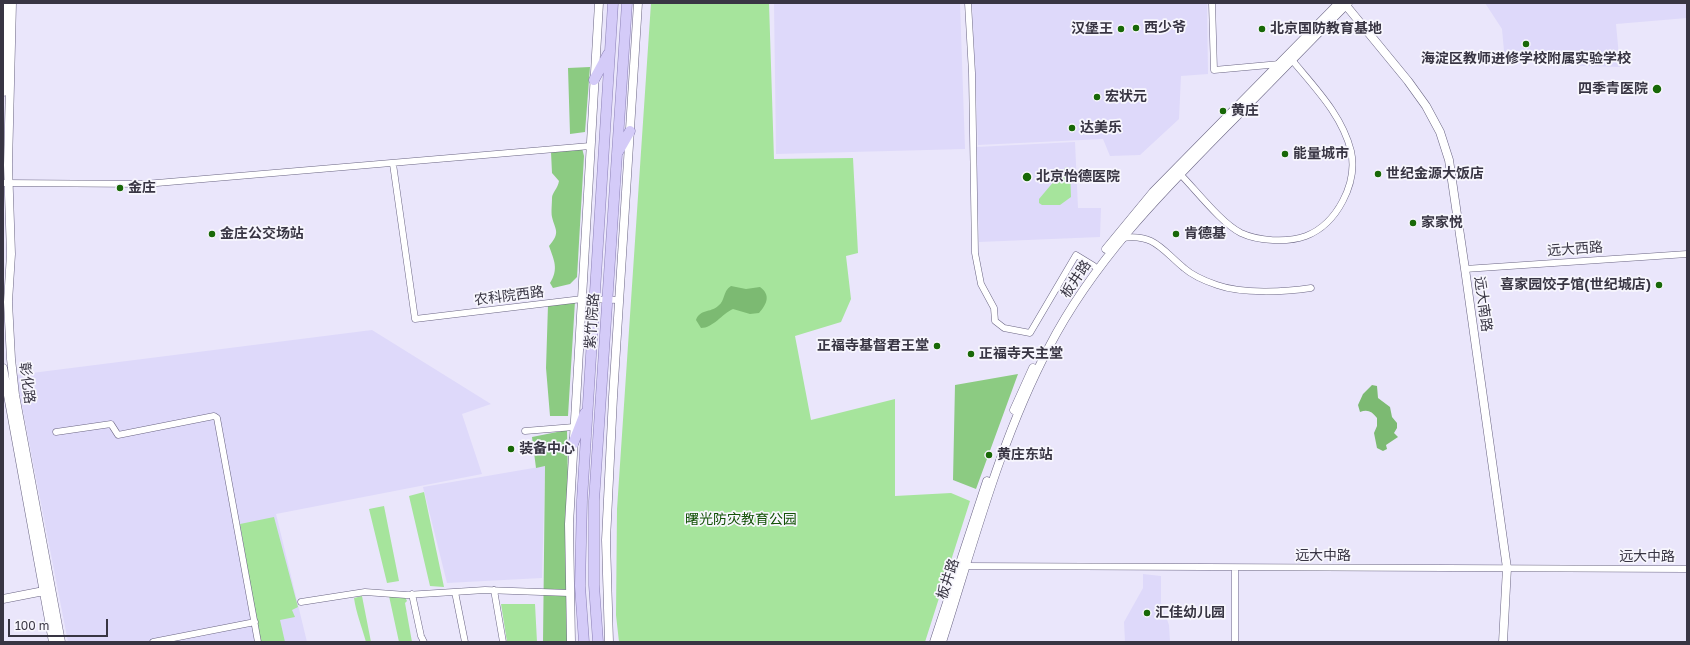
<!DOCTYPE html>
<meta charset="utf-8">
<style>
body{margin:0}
#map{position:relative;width:1690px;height:645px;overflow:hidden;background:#eae6fb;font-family:"Golos Text",sans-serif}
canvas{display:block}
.frame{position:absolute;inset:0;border:4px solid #383543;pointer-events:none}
.scale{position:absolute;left:8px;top:619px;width:100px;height:18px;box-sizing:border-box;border:2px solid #383543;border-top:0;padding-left:5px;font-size:12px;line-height:14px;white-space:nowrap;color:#383543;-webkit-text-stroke:3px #f7f6fd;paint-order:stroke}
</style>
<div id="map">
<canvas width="1690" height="645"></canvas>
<div class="frame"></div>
<div class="scale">100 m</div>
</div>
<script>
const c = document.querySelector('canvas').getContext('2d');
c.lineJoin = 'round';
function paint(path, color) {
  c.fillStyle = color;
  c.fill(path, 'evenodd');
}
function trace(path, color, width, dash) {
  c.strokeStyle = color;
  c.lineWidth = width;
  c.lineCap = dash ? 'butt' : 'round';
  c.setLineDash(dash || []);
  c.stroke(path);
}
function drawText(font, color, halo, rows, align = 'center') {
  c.font = font + ' "Golos Text","Noto Sans SC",sans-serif';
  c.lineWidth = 3.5;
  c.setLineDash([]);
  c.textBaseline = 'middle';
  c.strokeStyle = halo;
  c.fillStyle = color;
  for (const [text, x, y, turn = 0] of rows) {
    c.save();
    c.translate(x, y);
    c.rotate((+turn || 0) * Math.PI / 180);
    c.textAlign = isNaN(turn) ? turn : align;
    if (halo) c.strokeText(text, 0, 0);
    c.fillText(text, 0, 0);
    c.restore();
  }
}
paint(new Path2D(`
 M774 3H960L965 149 776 154Z
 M972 3H1207L1208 74 1181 76 1179 119 1140 155 1110 156 1103 139 978 145Z
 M1485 3H1687V18L1616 24 1620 67 1549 65V57L1505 62 1502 29Z
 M1075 142 1078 208H1101L1100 237 979 242 976 147Z
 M372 330 491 404 462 414 482 474 276 514 307 642H68L16 375Z
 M545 466 542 578 447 583 423 487Z
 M1143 574 1161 576V603L1169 625 1170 642H1125L1124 622 1143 588Z`), '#ded9fa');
paint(new Path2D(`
 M651 3H769L774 159 853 158 858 253 846 256 851 299 841 322 795 336 811 420 895 399V496L951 493 970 501 925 642H619L616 615 617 509Z
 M1066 167 1070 169 1071 197 1060 205H1042L1039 203V199Z
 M424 492 444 587 430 586 409 496Z
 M384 506 399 581 387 583 369 509Z
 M274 517 298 607 292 610 295 617 280 620 285 642H260L240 524Z
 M404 595 407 601 405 603 412 642H399L389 596Z
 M362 596 371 642H366C362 627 356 613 354 598Z
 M501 604H535L537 642H507Z`), '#a6e49c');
paint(new Path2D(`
 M590 67 585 132 570 134 568 68Z
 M582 148 584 156 577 277 570 284 553 288 550 283C559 269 554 260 549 246 561 232 555 230 552 217 551 212 552 204 552 198 552 193 558 188 559 181L552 173 551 152Z
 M575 301 568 416H550L546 368 548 305Z
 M1018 374 976 489 953 480 955 385Z
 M567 430 571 642H543L545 466 536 468 532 437Z`), '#8ccb82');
paint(new Path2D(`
 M731 286 746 289 760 287C771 295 767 304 759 313L750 314 733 309C722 314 713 328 701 328L696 320C700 309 710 313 718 306 726 300 722 292 731 286Z
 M1372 385 1377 386 1378 398 1390 407 1392 417 1397 423V428L1394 433 1398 437 1386 445 1387 449 1383 451 1377 448 1374 433 1377 426V418C1372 411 1367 409 1360 412L1358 405 1363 394Z`), '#7cba72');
const minor = new Path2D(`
 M968 3 972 73 975 253 981 284 994 308 995 321 1004 328 1030 333 1076 255 1094 266
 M1212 3 1214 70 1280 64
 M393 164 415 319 582 299 619 300
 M1180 174C1196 190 1221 223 1241 233 1258 241 1287 243 1306 236 1337 224 1358 183 1351 151 1342 115 1315 88 1292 60
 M3 183 145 184 590 146
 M1122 238C1154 233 1162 250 1184 268 1193 276 1205 281 1217 285 1242 294 1285 292 1311 288
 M1465 269 1687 254
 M525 431 574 427
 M56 432 111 424 118 435 214 416 217 418 258 642
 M963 566 1687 569
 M494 590 503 642
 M455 592 465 642
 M412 594 421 636 424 642
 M301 602 365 592 406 595 485 590 569 593
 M153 642 255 622
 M1235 642V568`);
const tertiary = new Path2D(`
 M12 3 8 165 11 254 8 302 11 359 15 395 61 642
 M1344 3 1408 81 1426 106 1440 132 1449 160 1465 269 1507 568 1503 642
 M3 92 5 3
 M1106 249 1153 192 1339 3
 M3 368 53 642
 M1014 410 1033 368
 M3 599 49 590
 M571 642 569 524 599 3
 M609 642 606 540 613 397 638 3
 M934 642 987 481
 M942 642C974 542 1000 440 1049 347 1093 262 1159 195 1226 127 1267 86 1307 44 1348 3`);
const primary = new Path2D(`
 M594 80 608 54
 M618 152 630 131
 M573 444 585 413
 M584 642 580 586 582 500 613 3
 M598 642 594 585V501L627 3`);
trace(minor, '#6a6583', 7);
trace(tertiary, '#6a6583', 9);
trace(primary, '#8b80b5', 11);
trace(minor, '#fff', 6);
trace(tertiary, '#fff', 8);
trace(primary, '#d4cbf8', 10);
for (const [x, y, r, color] of [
 [1136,28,4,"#186807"],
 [1121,29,4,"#186807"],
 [1262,29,4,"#186807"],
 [1526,44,4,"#186807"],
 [1657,89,5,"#186807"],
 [1097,97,4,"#186807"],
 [1223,111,4,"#186807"],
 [1072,128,4,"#186807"],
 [1285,154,4,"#186807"],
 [1378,174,4,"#186807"],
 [1027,177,5,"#186807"],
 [120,188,4,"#186807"],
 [1413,223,4,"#186807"],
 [212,234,4,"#186807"],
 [1176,234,4,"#186807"],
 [1659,285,4,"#186807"],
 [937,346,4,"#186807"],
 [971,354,4,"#186807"],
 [511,449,4,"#186807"],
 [989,455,4,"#186807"],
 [1147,613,4,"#186807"]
]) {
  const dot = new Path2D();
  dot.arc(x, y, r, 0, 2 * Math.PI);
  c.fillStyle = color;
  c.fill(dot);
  trace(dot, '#f7f6fd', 1.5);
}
drawText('bold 14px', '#383543', '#f7f6fd', [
 ["西少爷",1144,28],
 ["汉堡王",1113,29,"right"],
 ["北京国防教育基地",1270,29],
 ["海淀区教师进修学校附属实验学校",1526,59,"center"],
 ["四季青医院",1648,89,"right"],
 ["宏状元",1105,97],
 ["黄庄",1231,111],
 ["达美乐",1080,128],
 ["能量城市",1293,154],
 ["世纪金源大饭店",1386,174],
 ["北京怡德医院",1036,177],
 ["金庄",128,188],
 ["家家悦",1421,223],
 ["金庄公交场站",220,234],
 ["肯德基",1184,234],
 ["喜家园饺子馆(世纪城店)",1651,285,"right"],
 ["正福寺基督君王堂",929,346,"right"],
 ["正福寺天主堂",979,354],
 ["装备中心",519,449],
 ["黄庄东站",997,455],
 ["汇佳幼儿园",1155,613]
], 'left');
drawText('14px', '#383543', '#f7f6fd', [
 ["远大西路",1575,249,-4],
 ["板井路",1076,279,-56],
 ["农科院西路",509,296,-7],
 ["远大南路",1483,304,82],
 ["紫竹院路",592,321,-86],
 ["彰化路",27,383,82],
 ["远大中路",1323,556],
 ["远大中路",1647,557],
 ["板井路",948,579,-72]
]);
drawText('14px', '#135207', '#f7f6fd', [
 ["曙光防灾教育公园",741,520]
]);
</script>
